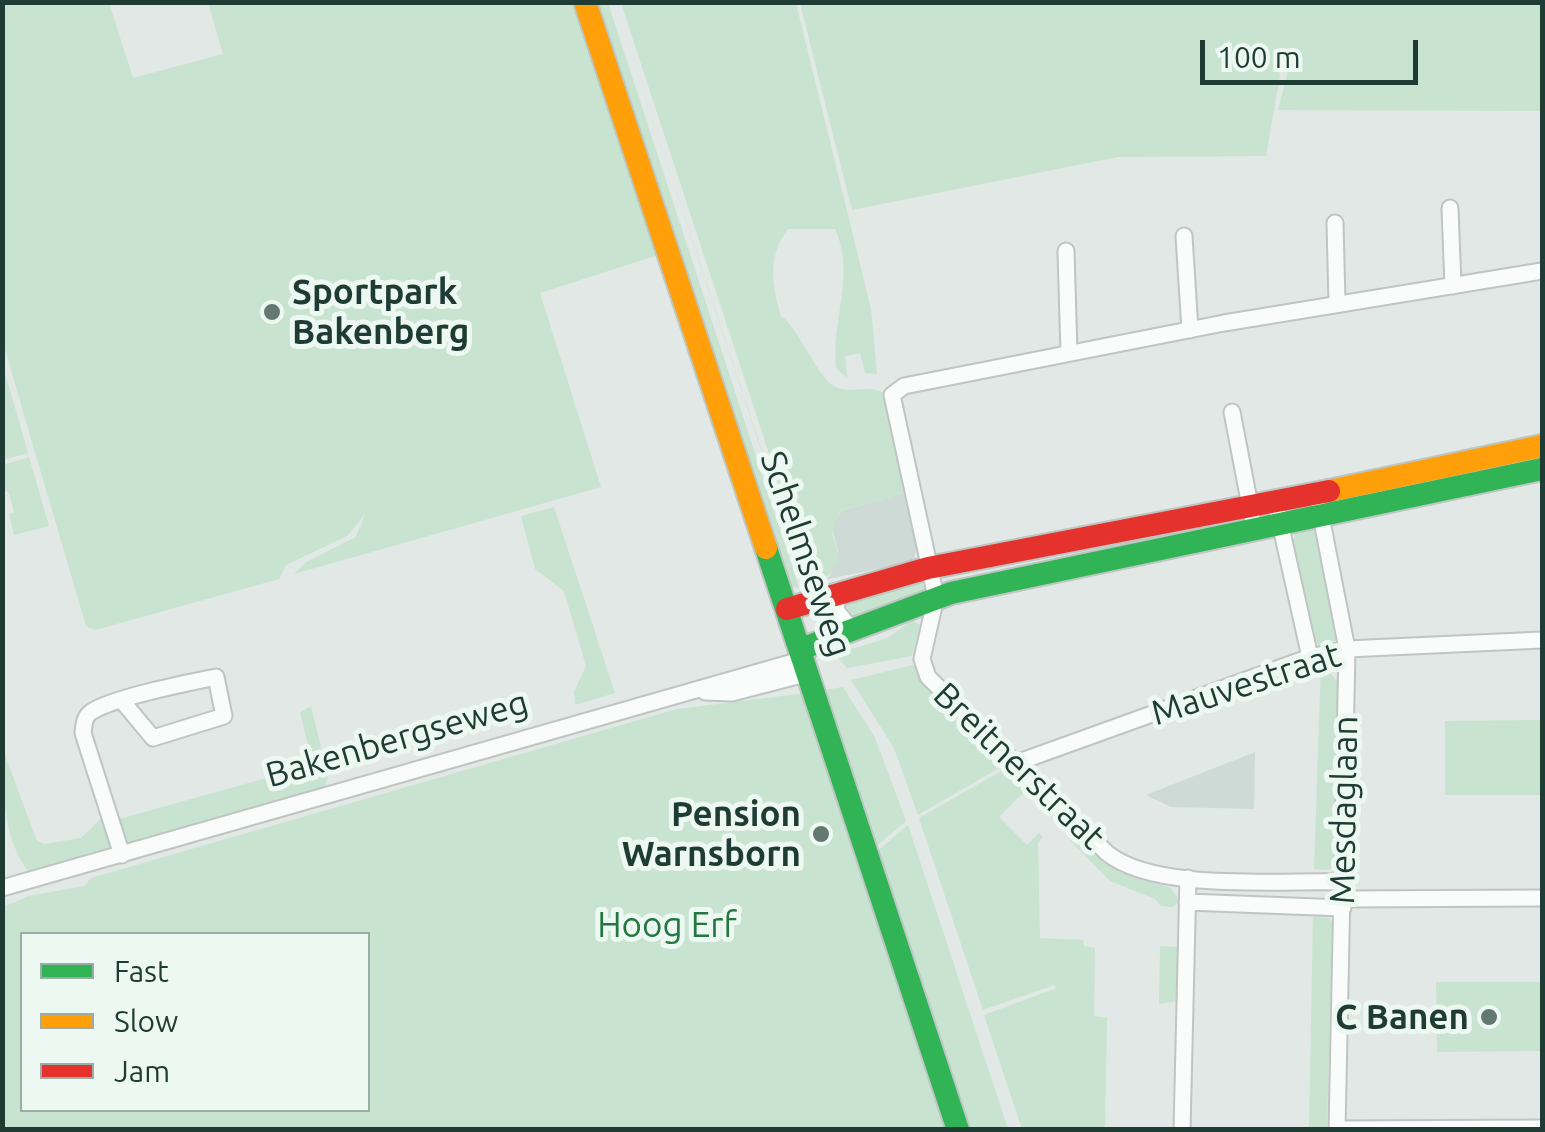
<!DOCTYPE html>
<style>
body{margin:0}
#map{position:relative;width:1545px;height:1132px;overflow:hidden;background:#e1e8e5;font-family:Ubuntu,sans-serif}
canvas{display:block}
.frame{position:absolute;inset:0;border:5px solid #1e3c33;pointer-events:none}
.legend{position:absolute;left:20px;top:932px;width:350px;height:180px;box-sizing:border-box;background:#eef8f3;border:2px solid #9bada6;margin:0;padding:12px 18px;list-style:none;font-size:30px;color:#1e3c33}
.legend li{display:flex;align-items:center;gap:20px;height:50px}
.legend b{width:50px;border:2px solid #9bada6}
.scale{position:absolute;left:1200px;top:40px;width:218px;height:45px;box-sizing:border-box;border:5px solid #1e3c33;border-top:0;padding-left:12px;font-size:30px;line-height:35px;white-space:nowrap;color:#1e3c33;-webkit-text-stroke:8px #eef8f3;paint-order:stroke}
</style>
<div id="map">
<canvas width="1545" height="1132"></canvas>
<div class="frame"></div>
<ul class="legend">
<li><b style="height:12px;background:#30b455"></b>Fast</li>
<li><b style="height:12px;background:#ff9f0a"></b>Slow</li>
<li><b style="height:12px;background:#e5322d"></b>Jam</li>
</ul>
<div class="scale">100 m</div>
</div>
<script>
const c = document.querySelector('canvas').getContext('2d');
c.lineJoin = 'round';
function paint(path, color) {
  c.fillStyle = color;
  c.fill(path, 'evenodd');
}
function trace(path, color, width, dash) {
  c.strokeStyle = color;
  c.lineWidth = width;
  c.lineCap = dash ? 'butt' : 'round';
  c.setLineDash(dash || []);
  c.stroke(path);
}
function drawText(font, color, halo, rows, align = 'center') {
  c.font = font + ' Ubuntu,sans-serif';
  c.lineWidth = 10;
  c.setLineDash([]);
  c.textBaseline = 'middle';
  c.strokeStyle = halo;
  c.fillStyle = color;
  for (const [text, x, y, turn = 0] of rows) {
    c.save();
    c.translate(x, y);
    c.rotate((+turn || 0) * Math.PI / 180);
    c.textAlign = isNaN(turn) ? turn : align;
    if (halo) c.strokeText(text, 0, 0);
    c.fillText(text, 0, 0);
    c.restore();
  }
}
paint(new Path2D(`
 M904 493 916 549 914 561 824 580 830 576 838 552 832 527 841 511Z
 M1255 752 1254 809 1171 807 1146 795Z`), '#cedad5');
paint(new Path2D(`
 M3 3H109L133 78 223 54 208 3H579L661 254 540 293 601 487 294 574 306 562 356 537 365 514 347 536 286 565 279 579 95 630 86 626 3 343Z
 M592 3H608L799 588 788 586Z
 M614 3 797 557 796 556Z
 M621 3H796L871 309 877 374 865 373 860 353 845 356 847 378 836 368C831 320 856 275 835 229H788C767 256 772 286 781 316 797 326 816 373 831 384 847 397 867 383 883 393L904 493 840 511 832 533 840 561 824 580 810 578Z
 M800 3H1542V111L1278 110 1291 60 1276 59 1280 75 1266 156 1118 157 852 210Z
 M3 366 28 453 3 460H2Z
 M29 457 49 526 14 535 9 514 14 512 9 493 3 489V465Z
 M554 507 615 693 575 705 574 692 586 666 564 591 535 569 521 516Z
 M1309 530 1319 533 1339 633 1337 640 1319 645 1312 640 1291 544 1296 533Z
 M918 581 925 587 920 594 856 622 845 604Z
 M912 620 920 625 912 656 847 668 835 654 888 638Z
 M1321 663 1337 681 1341 706 1337 710 1333 865 1329 870 1314 869Z
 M913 665 1006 764 918 815 894 748 851 680Z
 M843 687 875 738 906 821 873 849 824 690Z
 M806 693 952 1130H3V907L29 896 84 886 91 878 677 709ZM22 934H368V1110H22Z
 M311 706 328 777 324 788 127 846 116 820 313 765 300 713Z
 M1542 720V795H1445V721Z
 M2 747 37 841 44 844 81 838 101 819 109 821 111 850 30 874C2 838 3 790 2 747Z
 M1010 766 1039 795 1035 799 1025 791 999 817 1027 845 1039 833 1043 837 1038 843 1040 938 1083 940 1084 946 1095 948 1094 1016 1107 1018 1105 1129H1022L984 1015 1057 988 1054 985 983 1010 919 818Z
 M908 825 1008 1129H966L874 854Z
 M1076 831 1115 868 1171 888 1180 901 1173 907 1161 906 1155 899 1110 881 1068 838Z
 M1313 917 1329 918 1332 923 1327 1129H1309Z
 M1160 946 1179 947 1178 1001 1159 1004Z
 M1436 982H1542V1051L1437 1052Z`), '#c8e3d0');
const street = new Path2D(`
 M1450 208 1453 286
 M1335 223 1337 303
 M1184 236 1190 330
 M1066 251 1069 353
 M1232 412 1252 516
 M1319 506 1347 649 1337 1130
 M1278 514 1310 657
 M838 592 836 610 853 631
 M705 692 732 693 809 673
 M1016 763 1310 657 1347 649 1542 640
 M122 855 83 733C84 725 84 717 91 712 114 697 187 683 216 677L224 716 153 738 123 702
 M1343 882C1280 880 1155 892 1107 853L928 677 922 659 936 597 892 395 904 386 1224 323 1542 271
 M2 888 804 659
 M1343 899 1542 898
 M1187 902 1343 908
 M1337 1129 1542 1128
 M1182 1130 1188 878`);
const fast = new Path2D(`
 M766 548 958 1130
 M801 649 951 593 1542 469`);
const slow = new Path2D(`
 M585 2 766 548
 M1329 491 1542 446`);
const jam = new Path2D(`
 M787 609 928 568 1329 491`);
trace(street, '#bec5c2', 19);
trace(fast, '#bdc6c2', 26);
trace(slow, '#bdc6c2', 26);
trace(jam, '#bdc6c2', 26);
trace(street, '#fafcfb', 15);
trace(fast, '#30b455', 22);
trace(slow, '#ff9f0a', 22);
trace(jam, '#e5322d', 22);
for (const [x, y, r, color] of [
 [272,312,10,"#627871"],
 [821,834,10,"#627871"],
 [1489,1017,10,"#627871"]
]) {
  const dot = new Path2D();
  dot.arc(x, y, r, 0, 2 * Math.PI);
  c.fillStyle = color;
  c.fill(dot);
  trace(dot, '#eef8f3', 4);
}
drawText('bold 35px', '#1e3c33', '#eef8f3', [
 ["Sportpark",292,292,"left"],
 ["Bakenberg",292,332,"left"],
 ["Pension",801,814],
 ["Warnsborn",801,854],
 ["C Banen",1469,1017]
], 'right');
drawText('35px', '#1e3c33', '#eef8f3', [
 ["Schelmseweg",806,554,71],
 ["Mauvestraat",1246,684,-18],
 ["Bakenbergseweg",397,739,-16],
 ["Breitnerstraat",1019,766,44],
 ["Mesdaglaan",1344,810,-89]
]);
drawText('35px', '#247741', '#eef8f3', [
 ["Hoog Erf",667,925]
]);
</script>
